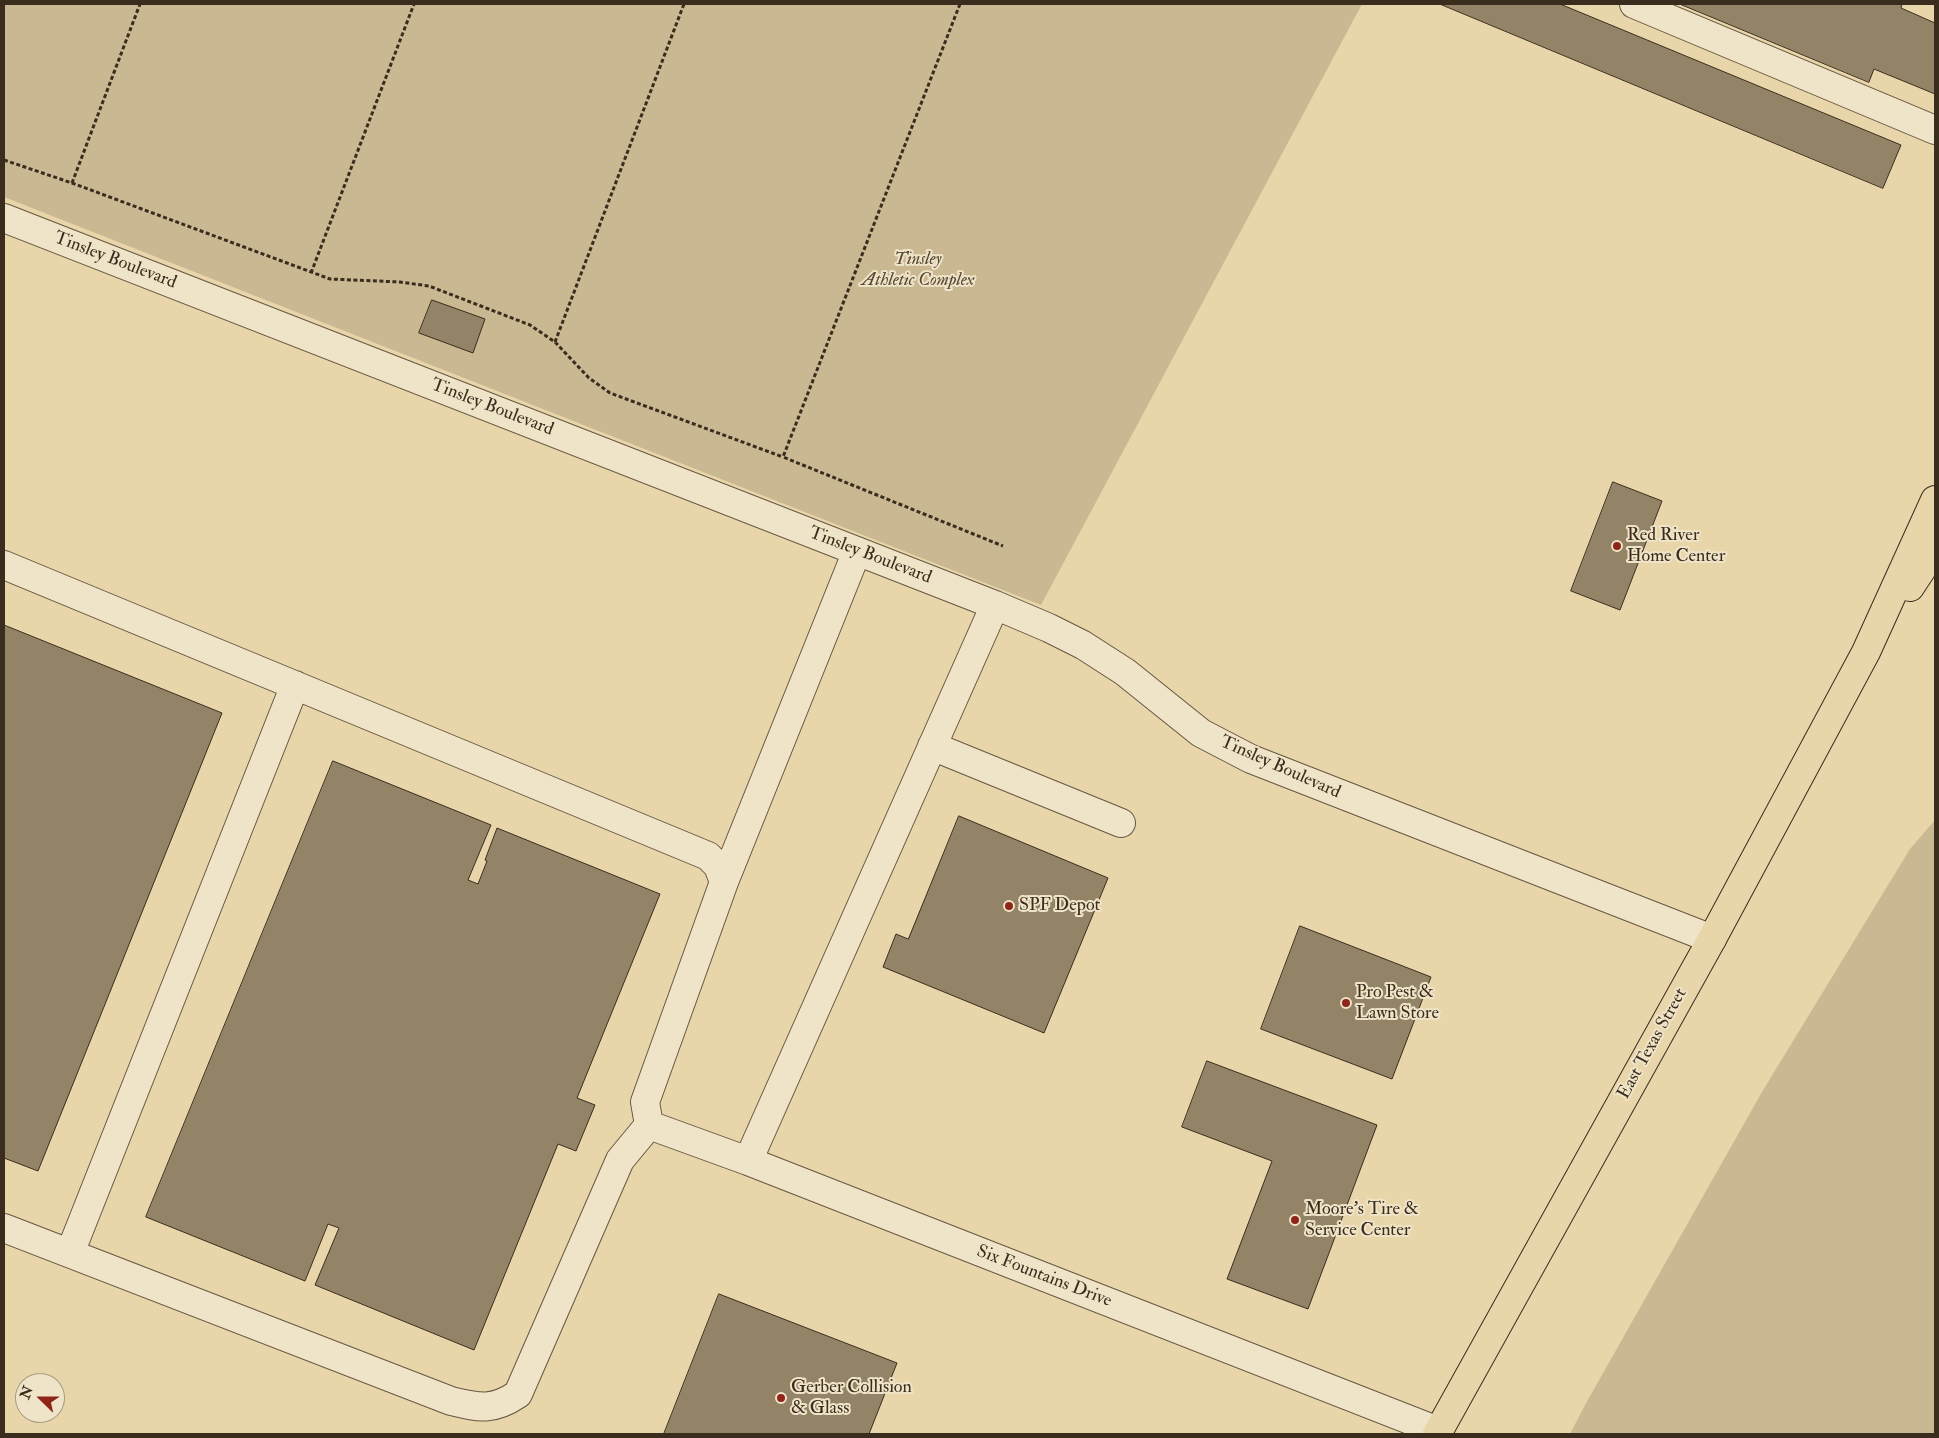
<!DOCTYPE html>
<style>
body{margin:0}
#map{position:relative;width:1939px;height:1438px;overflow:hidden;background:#e8d5aa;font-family:"IM FELL Double Pica",serif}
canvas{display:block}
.frame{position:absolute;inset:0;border:5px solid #3a2d1e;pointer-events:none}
.north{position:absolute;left:15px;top:1373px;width:50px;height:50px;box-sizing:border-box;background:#f0e4c8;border:1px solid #a79b84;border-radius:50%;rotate:292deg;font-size:14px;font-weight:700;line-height:20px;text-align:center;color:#3a2d1e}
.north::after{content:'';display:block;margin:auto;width:18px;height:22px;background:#8f2418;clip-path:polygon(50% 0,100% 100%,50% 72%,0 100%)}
</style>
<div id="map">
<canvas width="1939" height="1438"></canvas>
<div class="frame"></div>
<div class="north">N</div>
</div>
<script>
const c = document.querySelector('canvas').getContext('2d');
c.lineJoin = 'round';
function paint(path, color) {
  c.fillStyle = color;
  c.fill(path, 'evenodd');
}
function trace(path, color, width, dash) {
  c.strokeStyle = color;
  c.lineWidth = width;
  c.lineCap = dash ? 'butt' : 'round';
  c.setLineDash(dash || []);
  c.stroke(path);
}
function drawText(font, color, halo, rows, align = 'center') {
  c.font = font + ' "IM FELL Double Pica",serif';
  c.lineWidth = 4;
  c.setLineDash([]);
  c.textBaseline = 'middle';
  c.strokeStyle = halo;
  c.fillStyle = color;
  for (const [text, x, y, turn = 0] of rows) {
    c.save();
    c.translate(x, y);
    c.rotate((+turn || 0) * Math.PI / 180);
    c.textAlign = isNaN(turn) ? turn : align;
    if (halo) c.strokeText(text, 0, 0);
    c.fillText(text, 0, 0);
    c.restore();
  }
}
paint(new Path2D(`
 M4 4H1362L1041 605 4 197Z
 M1935 820V1434H1570L1585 1405 1762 1092 1910 849Z`), '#cab892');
const building = new Path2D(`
 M1440 4H1560L1901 145 1883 188Z
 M1680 4H1902L1901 8 1935 23V94L1874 69 1869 82Z
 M432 300 485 319 473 353 419 333Z
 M1613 482 1662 501 1620 610 1571 591Z
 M4 625 222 713 38 1171 4 1158Z
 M333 761 491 825 468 880 478 884 487 861 485 860 497 828 660 894 577 1098 595 1105 576 1151 558 1144 474 1350 315 1285 339 1228 328 1224 305 1281 146 1217Z
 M959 816 1108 878 1044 1033 883 967 896 934 908 939Z
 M1300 926 1431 977 1392 1079 1261 1029Z
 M1207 1061 1377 1125 1308 1309 1227 1279 1272 1161 1182 1127Z
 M719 1294 897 1363 869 1434H664Z`);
paint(building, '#948467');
trace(building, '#3a2d1e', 1);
const minor = new Path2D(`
 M1634 4 1935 130
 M4 218 995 605 1049 628 1083 645 1125 672 1201 733 1251 759 1712 939
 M4 565 708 856 718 866 724 882 645 1102 649 1125
 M932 746 1121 823
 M724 882 857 551
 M649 1125 748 1161 1438 1431
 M748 1161 995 605
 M4 1228 451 1401C480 1408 493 1411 518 1394L620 1160 649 1125
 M70 1253 295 685`);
const major = new Path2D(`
 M1910 587 1935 549
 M1437 1434 1712 939 1866 652 1935 500`);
trace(minor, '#665741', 30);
trace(major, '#3a2d1e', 30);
trace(new Path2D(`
 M960 4 783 457 1003 546
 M4 160 72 183 330 279 400 282 429 286 530 325 555 342 589 378 610 393 783 457
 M72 183 140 4
 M311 273 414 4
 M555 342 684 4`), '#3a2d1e', 3, [4, 2.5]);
trace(minor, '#f0e4c8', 28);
trace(major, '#e8d5aa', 28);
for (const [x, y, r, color] of [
 [1617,546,5,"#8f2418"],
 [1009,906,5,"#8f2418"],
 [1346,1003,5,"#8f2418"],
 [1295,1220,5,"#8f2418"],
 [781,1398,5,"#8f2418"]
]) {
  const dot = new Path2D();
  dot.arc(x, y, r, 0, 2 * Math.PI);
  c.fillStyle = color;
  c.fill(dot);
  trace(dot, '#f0e4c8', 2);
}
drawText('italic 18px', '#574935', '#f0e4c8', [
 ["Tinsley",918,260],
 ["Athletic Complex",918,281]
]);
drawText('18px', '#3a2d1e', '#f0e4c8', [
 ["Tinsley Boulevard",115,261,21],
 ["Tinsley Boulevard",492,408,21],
 ["Tinsley Boulevard",870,556,21],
 ["Tinsley Boulevard",1280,768,24],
 ["East Texas Street",1653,1044,-61],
 ["Six Fountains Drive",1044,1277,21]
]);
drawText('18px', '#3a2d1e', '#f0e4c8', [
 ["Red River",1627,536],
 ["Home Center",1627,557],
 ["SPF Depot",1019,906],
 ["Pro Pest &",1356,993],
 ["Lawn Store",1356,1014],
 ["Moore's Tire &",1305,1210],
 ["Service Center",1305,1231],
 ["Gerber Collision",791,1388],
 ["& Glass",791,1409]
], 'left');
</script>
